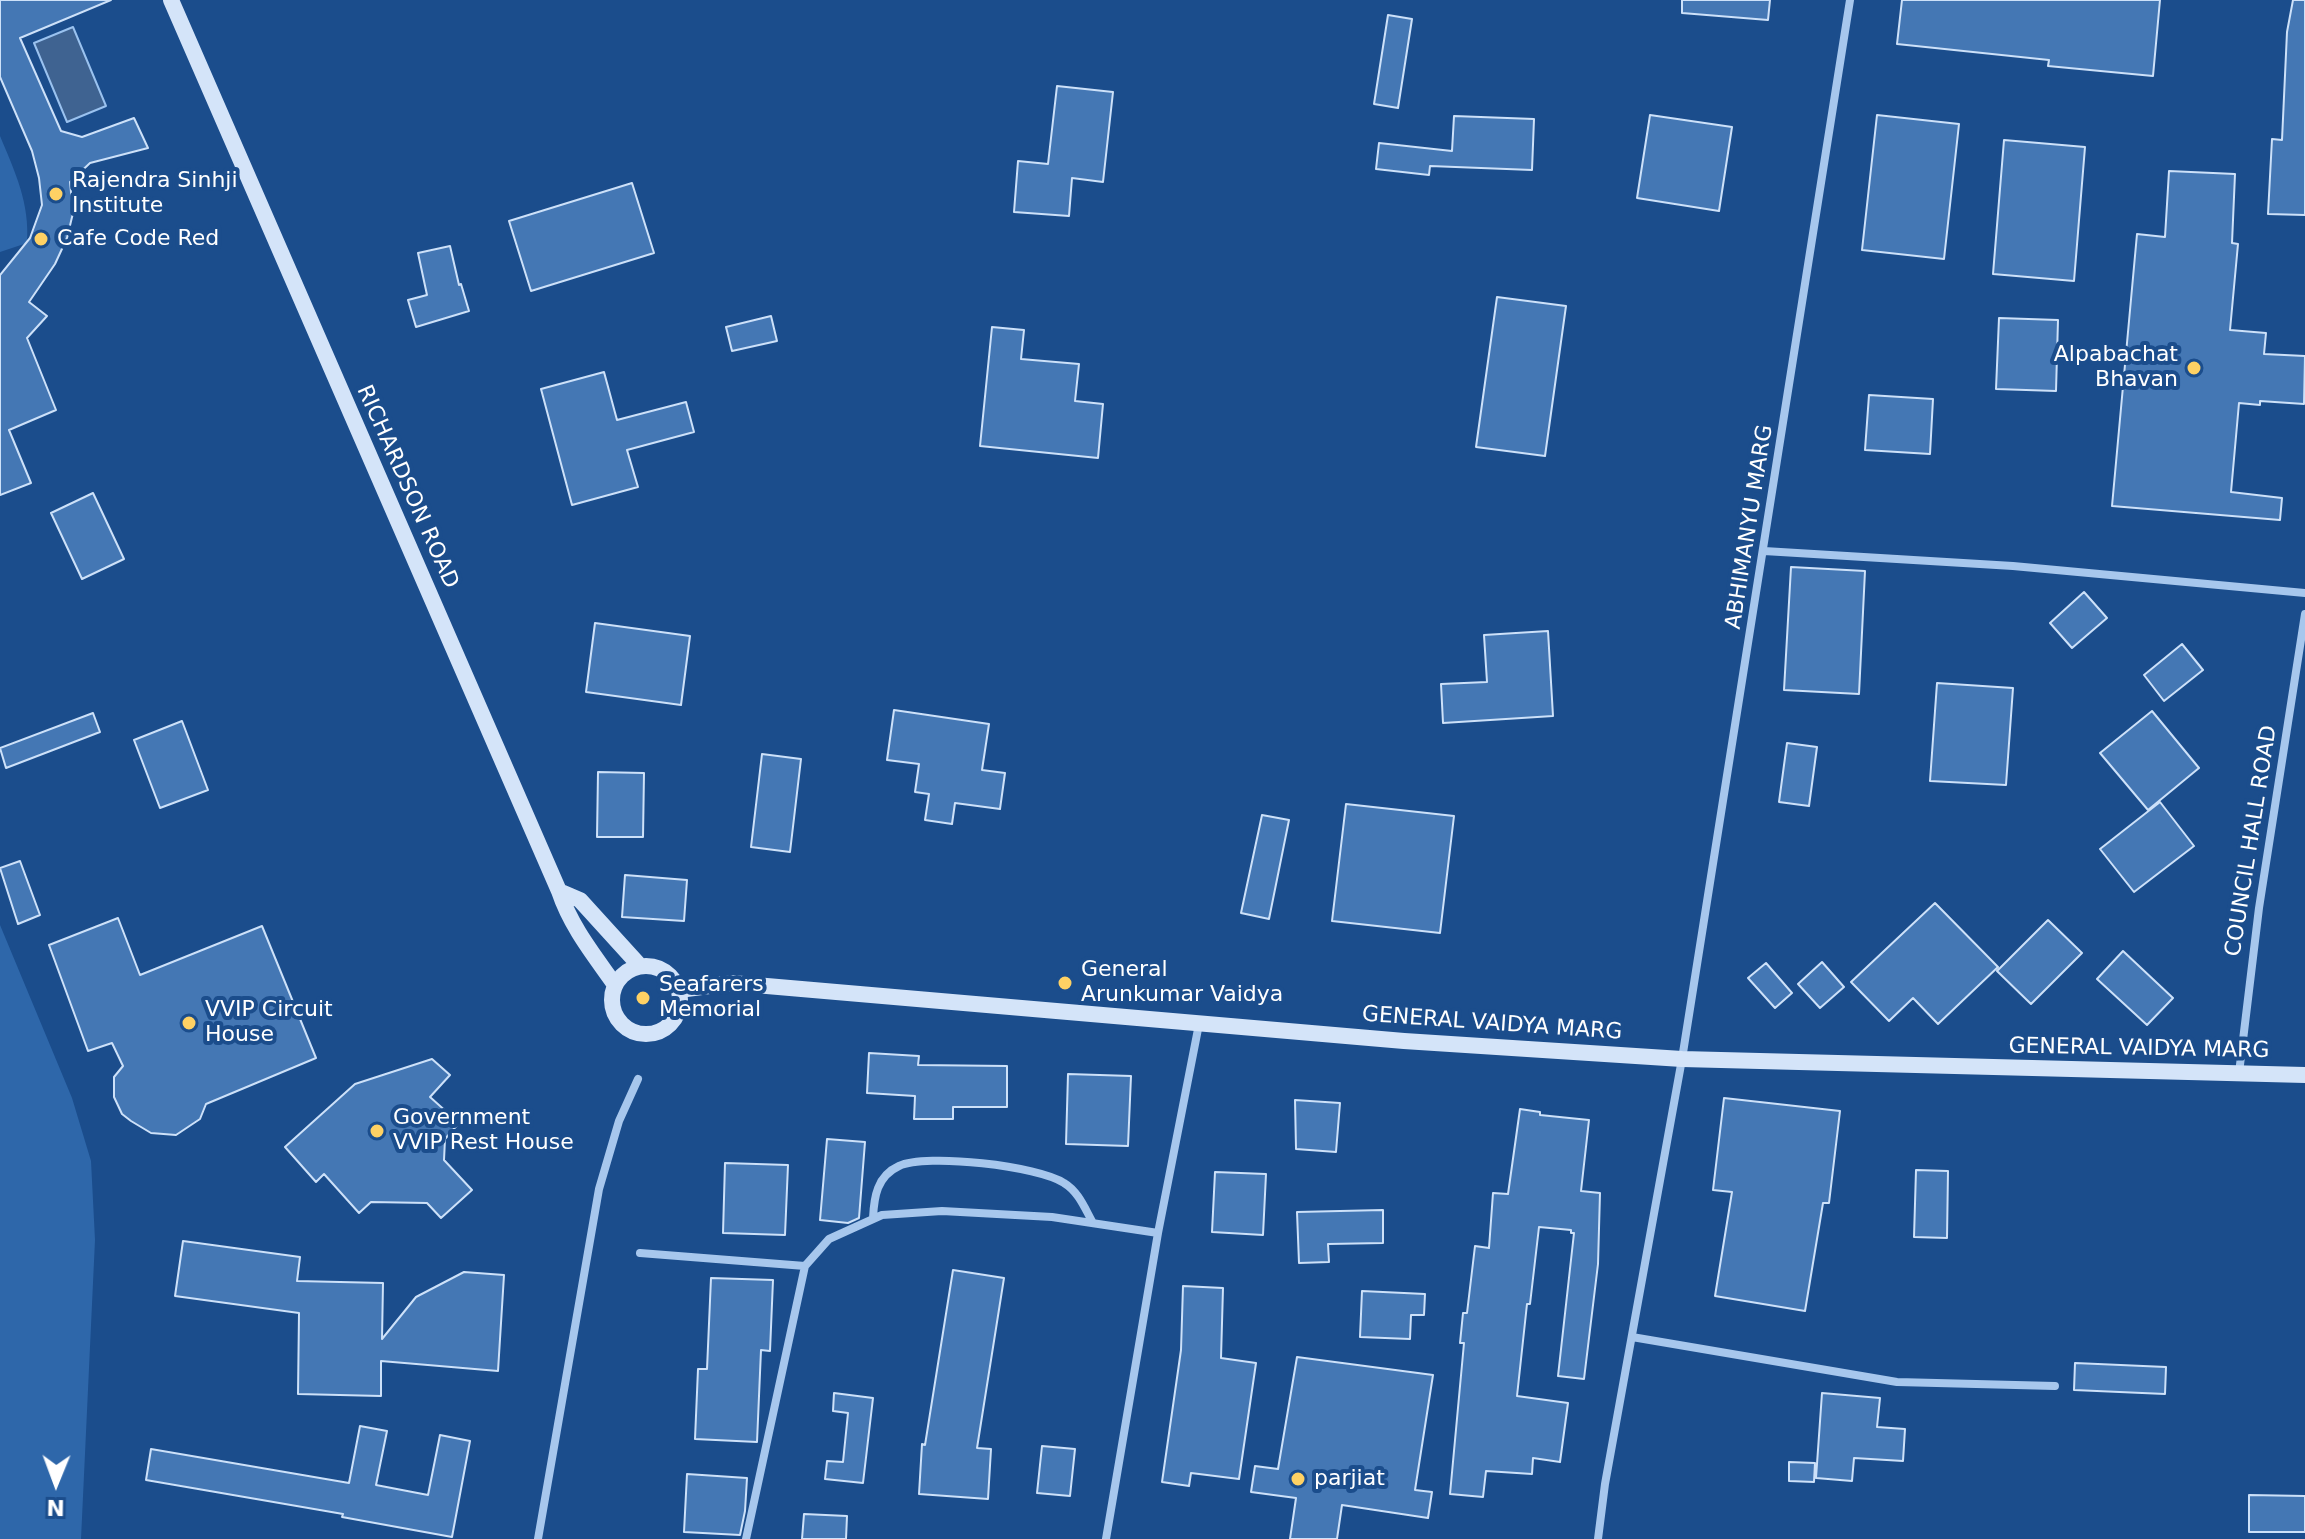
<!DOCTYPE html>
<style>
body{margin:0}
#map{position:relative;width:2305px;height:1539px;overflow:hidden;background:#1b4d8c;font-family:"DejaVu Sans",sans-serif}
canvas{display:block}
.north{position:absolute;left:16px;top:1443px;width:80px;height:80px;-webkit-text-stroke:6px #1b4d8c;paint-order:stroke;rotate:181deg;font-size:22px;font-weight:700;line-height:32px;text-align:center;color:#fff}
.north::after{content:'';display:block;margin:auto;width:28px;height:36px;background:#fff;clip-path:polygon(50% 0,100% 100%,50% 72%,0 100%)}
</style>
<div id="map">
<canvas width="2305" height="1539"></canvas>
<div class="north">N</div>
</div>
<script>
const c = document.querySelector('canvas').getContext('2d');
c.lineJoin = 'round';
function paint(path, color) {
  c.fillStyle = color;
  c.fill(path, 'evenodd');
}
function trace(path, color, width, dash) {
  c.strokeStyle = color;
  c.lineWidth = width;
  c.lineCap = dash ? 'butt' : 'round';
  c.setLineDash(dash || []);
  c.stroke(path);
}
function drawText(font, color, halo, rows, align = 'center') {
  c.font = font + ' "DejaVu Sans",sans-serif';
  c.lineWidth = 8;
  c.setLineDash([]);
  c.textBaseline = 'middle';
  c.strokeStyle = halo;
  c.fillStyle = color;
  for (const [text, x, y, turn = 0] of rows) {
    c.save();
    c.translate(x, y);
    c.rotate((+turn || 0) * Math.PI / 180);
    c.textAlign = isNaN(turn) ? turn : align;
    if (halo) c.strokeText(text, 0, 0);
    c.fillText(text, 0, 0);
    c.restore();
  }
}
paint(new Path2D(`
 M0 136C15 172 30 203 27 243L0 252Z
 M0 925 72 1098 91 1161 95 1240 81 1539H0Z`), '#2e67aa');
const water = new Path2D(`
 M73 27 106 106 67 122 34 43Z`);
paint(water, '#3f6391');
trace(water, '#9ac2ef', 2);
const building = new Path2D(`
 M0 0H111L20 38 61 131 82 137 134 118 148 148 90 163 70 182 73 213 67 238 55 264 29 302 47 316 27 338 56 410 9 430 31 483 0 495V275L30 238 42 205 39 178 32 151 0 77Z
 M1682 0H1770L1768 20 1682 13Z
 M1902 0H2160L2153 76 2048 66 2049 60 1897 44Z
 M2293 0H2305V215L2268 214 2272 139 2282 140 2287 32Z
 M1388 15 1412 19 1398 108 1374 104Z
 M1057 86 1113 92 1103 182 1072 178 1069 216 1014 212 1018 161 1048 164Z
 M1650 115 1732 127 1719 211 1637 198Z
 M1877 115 1959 124 1944 259 1862 250Z
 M1454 116 1534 119 1532 170 1430 166 1429 175 1376 169 1379 143 1452 151Z
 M2004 140 2085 147 2074 281 1993 274Z
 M2169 171 2235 174 2232 243 2238 244 2230 330 2266 333 2264 354 2305 356 2304 404 2260 401V405L2239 403 2231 492 2282 498 2280 520 2112 506 2137 234 2165 237Z
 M632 183 654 253 531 291 509 221Z
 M450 246 459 285 461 284 469 311 416 327 408 300 427 295 418 253Z
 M1497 297 1566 306 1545 456 1476 447Z
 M771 316 777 341 732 351 726 327Z
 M1999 318 2058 320 2056 391 1996 389Z
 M992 327 1024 330 1021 359 1079 364 1075 401 1103 404 1098 458 980 446Z
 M604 372 617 420 686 402 694 432 627 450 638 487 572 505 541 389Z
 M1869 395 1933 399 1930 454 1865 450Z
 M93 493 124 559 82 579 51 513Z
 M1791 567 1865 571 1859 694 1784 690Z
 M2084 592 2107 618 2072 648 2050 623Z
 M595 623 690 636 681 705 586 692Z
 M1548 631 1553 716 1443 723 1441 684 1487 682 1484 635Z
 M2182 644 2203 670 2164 701 2144 675Z
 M1937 683 2013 688 2006 785 1930 781Z
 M894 710 989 724 982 770 1005 773 1000 809 955 803 952 824 925 820 929 794 915 792 919 764 887 760Z
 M2152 711 2199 768 2148 810 2100 753Z
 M93 713 100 732 6 768 0 748Z
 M182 721 208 790 160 808 134 740Z
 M1787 743 1817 747 1809 806 1779 802Z
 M762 754 801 759 790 852 751 847Z
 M598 772 644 773 643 837H597Z
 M2160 802 2194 846 2134 892 2100 849Z
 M1346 804 1454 816 1440 933 1332 921Z
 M1262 815 1289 820 1269 919 1241 913Z
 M20 861 40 915 18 924 0 868Z
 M625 875 687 880 684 921 622 917Z
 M1935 903 1998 967 1938 1024 1913 998 1889 1021 1851 982Z
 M118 918 140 975 262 926 316 1058 206 1104 200 1119 176 1135 151 1133 131 1121 122 1114 114 1097V1077L123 1066 112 1043 88 1051 49 945Z
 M2048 920 2082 953 2031 1004 1997 971Z
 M2123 951 2173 998 2147 1025 2097 979Z
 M1822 962 1844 987 1820 1008 1798 984Z
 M1766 963 1792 993 1775 1008 1748 978Z
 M869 1053 919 1056 918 1065 1007 1066V1107H953V1119H914L915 1096 867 1093Z
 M432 1059 450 1075 430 1097 459 1123 445 1139 444 1160 472 1190 441 1218 427 1203 371 1202 359 1213 324 1174 316 1182 285 1147 355 1084Z
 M1068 1074 1131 1076 1128 1146 1066 1144Z
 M1724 1098 1840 1111 1829 1203H1823L1805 1311 1715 1296 1732 1192 1713 1190Z
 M1295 1100 1340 1103 1336 1152 1296 1149Z
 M1520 1109 1540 1112V1115L1589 1120 1581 1191 1600 1193 1598 1264 1584 1379 1558 1376 1574 1233H1571V1230L1539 1227 1530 1304H1527L1517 1396 1568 1403 1560 1462 1533 1458 1532 1474 1486 1471 1483 1497 1450 1494 1464 1343H1460L1463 1313H1467L1475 1246 1489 1248 1493 1193 1508 1194Z
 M827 1139 865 1142 859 1218 848 1223 820 1220Z
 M725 1163 788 1165 785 1235 723 1233Z
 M1916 1170 1948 1171 1947 1238 1914 1237Z
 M1215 1172 1266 1174 1263 1235 1212 1232Z
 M1383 1210V1243L1328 1244 1329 1262 1299 1263 1297 1212Z
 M183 1241 300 1257 297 1281 383 1283 382 1339 416 1297 464 1272 504 1275 498 1371 381 1361V1396L298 1394 299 1313 175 1296Z
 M953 1270 1004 1278 977 1448 991 1449 988 1499 919 1494 922 1444 925 1445Z
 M711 1278 773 1280 770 1351 761 1350 757 1442 695 1439 698 1369H707Z
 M1183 1286 1223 1288 1221 1358 1256 1363 1239 1479 1191 1473 1189 1486 1162 1482 1181 1350Z
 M1362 1291 1425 1294 1424 1315H1411L1410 1339 1360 1337Z
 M1297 1357 1433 1375 1415 1490 1432 1492 1428 1518 1342 1505 1337 1539H1290L1296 1498 1251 1492 1255 1466 1278 1469Z
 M2075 1363 2166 1367 2165 1394 2074 1390Z
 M834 1393 873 1398 863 1483 825 1479 827 1461 843 1462 848 1413 833 1411Z
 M1822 1393 1880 1398 1877 1427 1905 1429 1903 1461 1854 1458 1852 1481 1816 1478Z
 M360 1426 387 1431 376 1485 428 1495 440 1435 470 1441 452 1537 342 1517 343 1514 146 1480 151 1449 349 1483Z
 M1042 1446 1075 1449 1070 1496 1037 1493Z
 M1789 1462 1815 1463 1814 1482 1789 1481Z
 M687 1474 747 1478 745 1511 740 1535 684 1532Z
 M2249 1495 2305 1496V1532H2249Z
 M804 1514 847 1516 846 1539H802Z`);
paint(building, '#4477b4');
trace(building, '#cde1f9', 2);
trace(new Path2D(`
 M1764 551 2013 566 2305 593
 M2239 1073 2259 908 2305 614
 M873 1218C874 1197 877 1176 899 1166 926 1153 1039 1166 1064 1183 1079 1192 1085 1209 1093 1223
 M640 1253 805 1266
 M1632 1337 1897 1382 2055 1386
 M538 1539 599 1189 619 1121 638 1079
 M746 1539 805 1266 829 1239 882 1215 942 1211 1052 1217 1158 1233
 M1106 1539 1158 1233 1199 1024
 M1598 1539 1605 1484 1682 1059 1850 0`), '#a7c7ed', 8);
trace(new Path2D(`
 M171 0 559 891C571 927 594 955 615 985
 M559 891 580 900 640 966
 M612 1000a34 34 0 1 1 68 0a34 34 0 1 1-68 0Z
 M679 990 732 983 1404 1041 1682 1059 2305 1075`), '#d4e4f9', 16);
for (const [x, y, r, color] of [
 [56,194,8,"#fed164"],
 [41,239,8,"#fed164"],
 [2194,368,8,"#fed164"],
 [1065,983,8,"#fed164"],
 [643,998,8,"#fed164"],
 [189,1023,8,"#fed164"],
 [377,1131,8,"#fed164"],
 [1298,1479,8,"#fed164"]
]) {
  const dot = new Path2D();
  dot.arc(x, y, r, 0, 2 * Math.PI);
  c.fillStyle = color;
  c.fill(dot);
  trace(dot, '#1b4d8c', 3);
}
drawText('22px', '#fff', '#1b4d8c', [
 ["Rajendra Sinhji",72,181],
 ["Institute",72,206],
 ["Cafe Code Red",57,239],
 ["Alpabachat",2178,355,"right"],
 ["Bhavan",2178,380,"right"],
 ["General",1081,970],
 ["Arunkumar Vaidya",1081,995],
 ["Seafarers",659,985],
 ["Memorial",659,1010],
 ["VVIP Circuit",205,1010],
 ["House",205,1035],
 ["Government",393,1118],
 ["VVIP Rest House",393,1143],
 ["parjiat",1314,1479]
], 'left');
drawText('22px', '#fff', '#1b4d8c', [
 ["RICHARDSON ROAD",407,487,66],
 ["ABHIMANYU MARG",1750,527,-81],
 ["COUNCIL HALL ROAD",2252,841,-81],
 ["GENERAL VAIDYA MARG",1492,1024,4],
 ["GENERAL VAIDYA MARG",2139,1049,1]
]);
</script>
